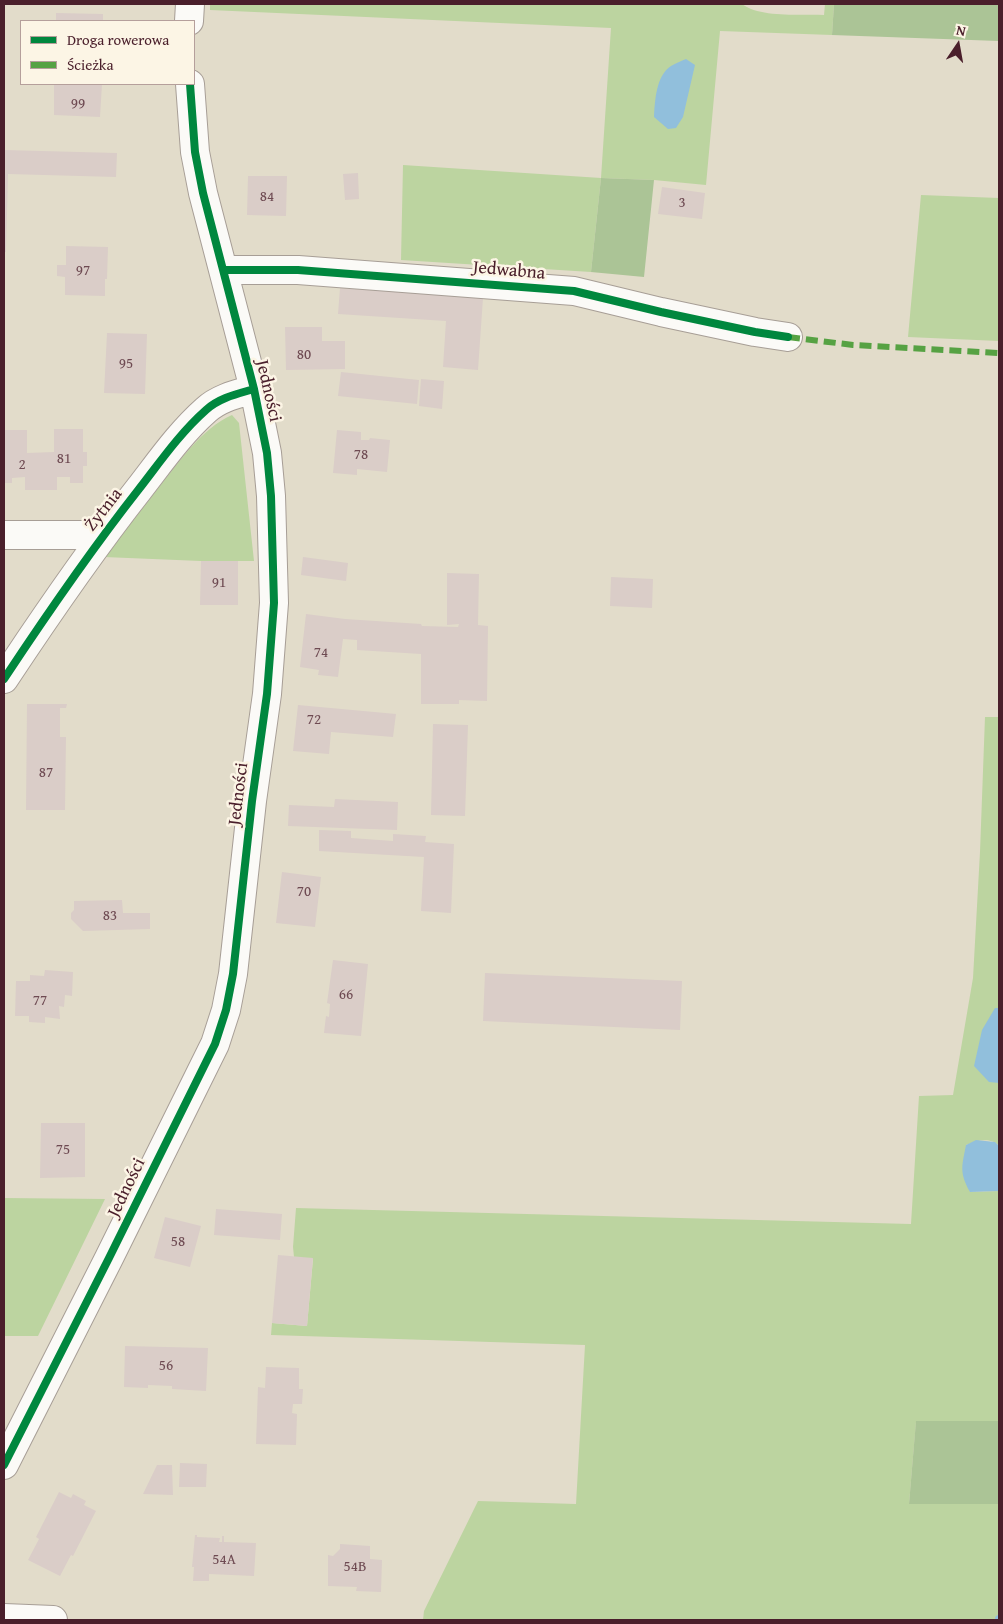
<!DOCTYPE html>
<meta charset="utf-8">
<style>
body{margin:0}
#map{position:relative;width:1003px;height:1624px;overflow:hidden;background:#e2dcca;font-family:"Gentium Book Plus",serif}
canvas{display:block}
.frame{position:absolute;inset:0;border:5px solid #4a1f2b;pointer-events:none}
.legend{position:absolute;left:20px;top:20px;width:175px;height:65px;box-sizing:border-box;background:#fcf5e5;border:1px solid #b59f9b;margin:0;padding:6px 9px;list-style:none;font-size:15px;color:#4a1f2b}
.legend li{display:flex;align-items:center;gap:10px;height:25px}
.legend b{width:25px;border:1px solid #b59f9b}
.north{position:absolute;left:933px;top:20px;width:50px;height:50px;-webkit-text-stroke:4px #fcf5e5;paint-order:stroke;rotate:12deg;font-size:14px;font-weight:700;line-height:20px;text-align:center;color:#4a1f2b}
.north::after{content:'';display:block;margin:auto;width:18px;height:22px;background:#4a1f2b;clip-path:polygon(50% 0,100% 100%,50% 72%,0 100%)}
</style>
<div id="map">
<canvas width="1003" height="1624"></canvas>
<div class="frame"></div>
<ul class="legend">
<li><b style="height:6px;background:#00873e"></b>Droga rowerowa</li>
<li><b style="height:6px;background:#56a243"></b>Ścieżka</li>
</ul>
<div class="north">N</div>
</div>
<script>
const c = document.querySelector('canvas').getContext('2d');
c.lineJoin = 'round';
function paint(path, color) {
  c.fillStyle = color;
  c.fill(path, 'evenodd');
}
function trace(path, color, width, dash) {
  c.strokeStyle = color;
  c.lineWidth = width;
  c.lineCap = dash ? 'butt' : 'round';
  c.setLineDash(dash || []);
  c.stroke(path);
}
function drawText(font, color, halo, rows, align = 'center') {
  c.font = font + ' "Gentium Book Plus",serif';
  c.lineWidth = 5;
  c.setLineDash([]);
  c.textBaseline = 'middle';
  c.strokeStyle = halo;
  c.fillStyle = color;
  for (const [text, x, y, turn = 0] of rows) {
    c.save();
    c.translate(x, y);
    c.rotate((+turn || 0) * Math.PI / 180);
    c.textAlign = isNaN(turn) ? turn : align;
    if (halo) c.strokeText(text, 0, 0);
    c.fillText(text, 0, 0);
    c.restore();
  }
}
paint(new Path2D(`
 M210 4H742C760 18 801 14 824 15L825 4H834L832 35 720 31 706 185 654 180 601 178 591 272 401 260 403 165 601 178 611 28 210 10Z
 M921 195 999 198V341L908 337Z
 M232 415 239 423 254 561H201L104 557C123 534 141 510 159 487 180 461 201 429 232 415Z
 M985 717H999V1146C991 1137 977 1140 966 1145L970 1192 999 1191V1421L916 1422 909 1504H999V1620H423L424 1611 478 1501 576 1504 585 1345 271 1335 272 1323 307 1326 313 1259 294 1257 293 1247 296 1208 911 1224 919 1096 953 1095 973 978 980 852Z
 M4 1198 105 1199 38 1336H4Z`), '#bcd4a0');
paint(new Path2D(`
 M834 4H999V41L832 35Z
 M601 178 654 180 644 277 591 272Z
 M916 1421H999V1504H909Z`), '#abc496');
paint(new Path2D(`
 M686 59 695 65 683 117 676 128 668 129 654 117C655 100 656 76 671 66 676 63 681 61 686 59Z
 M995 1008H999V1083L989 1082 974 1066 982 1030Z
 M976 1140 995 1142 999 1146V1191L970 1192C959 1172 962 1166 966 1145Z`), '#91bfdc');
trace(new Path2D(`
 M999 1620V1619`), '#91bfdc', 8);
paint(new Path2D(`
 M56 13 103 14V21H56Z
 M54 84H102L100 117 54 115Z
 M4 150 117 153 116 177 8 174 6 252H4Z
 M358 173 359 199 345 200 343 174Z
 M248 176H287L286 216 247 215Z
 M662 187 705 193 702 219 658 214Z
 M66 246 108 247 107 279H105V296L65 295V277L57 276V265H66Z
 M340 288 483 298 478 370 443 367 446 321 338 314Z
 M285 327H322V341H345V369L286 370Z
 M107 333 147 334 145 394 104 393Z
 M341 372 419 380 417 404 338 396Z
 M421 379 444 381 442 409 419 406Z
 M54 429H83V452H87V466H83V483H70V477H57V490H25V477L12 478V483H4V430H27V453L54 452Z
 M337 430 361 432V440H369L370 438 390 440 387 472 357 469V475L333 473Z
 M303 557 348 563 346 581 301 575Z
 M201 561H238V605H200Z
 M447 573 479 574 478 625 488 626 487 701 459 700V704H421V654L357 650V640L343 639 338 677 318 675 319 670 300 667 306 614 345 619 421 624 422 626 458 627 459 624 447 625Z
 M611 577 653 579 652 608 610 606Z
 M27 704H67L66 708H60V737H66L65 810H26Z
 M298 705 396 714 393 737 331 732 329 754 293 751Z
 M433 724 468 725 465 816 431 815Z
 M335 799 398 802 397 830 288 826 289 805 334 807Z
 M319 830 351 831V838L393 841V834L426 836 425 842 454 844 451 913 421 911 424 857 319 851Z
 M282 872 321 877 315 927 276 923Z
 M122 900 123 913H150V929L83 931 71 919V913L74 910V901Z
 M333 960 368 964 361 1036 324 1033 326 1016 329 1017 330 1004 327 1003Z
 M45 970 73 972 72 996 65 995 64 1007 59 1006 60 1019 45 1017V1023L29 1022V1016H15L16 981H30V975L44 976Z
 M485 973 682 981 680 1030 483 1021Z
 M41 1123H85V1177L40 1178Z
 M216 1209 282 1214 280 1240 214 1235Z
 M165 1217 201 1226 190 1267 154 1258Z
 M278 1255 313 1258 307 1326 272 1323Z
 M125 1346 208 1348 206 1391 172 1389V1386L148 1385V1388L124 1387Z
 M266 1367 299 1368V1389H303L302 1404H293L292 1413 297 1414 296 1445 256 1444 258 1387 265 1388Z
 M180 1463 207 1464 206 1487H179Z
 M157 1465H172L173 1495 143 1494Z
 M59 1492 71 1498 73 1494 86 1501 84 1505 96 1511 73 1556 71 1555 60 1576 28 1560 39 1539 36 1537Z
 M195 1535H197V1537L220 1538 219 1542H222V1536H224V1542L256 1543 254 1576 209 1574V1581H193L194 1567H192Z
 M340 1544 370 1546V1559L382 1560 381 1592 356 1591 357 1587 328 1586V1555L333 1556 340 1549Z`), '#dacdc8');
const minor = new Path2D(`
 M189 21 190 4
 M224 270H298L574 291 661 312 755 332 788 337
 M4 535H103
 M4 679C47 614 91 550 139 489 160 462 180 433 206 410 219 398 237 394 254 389
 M4 1465 109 1258 215 1044 226 1010 233 974 252 801 267 694 274 603 273 567 271 496 267 453 254 389 203 193 195 152 190 84
 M4 1618 53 1620`);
trace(minor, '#a79e96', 30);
trace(minor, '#fbfaf7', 28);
trace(new Path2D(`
 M788 337 853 345 999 353`), '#56a243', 6, [12, 6]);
trace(new Path2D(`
 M224 270H298L574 291 661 312 755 332 788 337
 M4 679C47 614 91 550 139 489 160 462 180 433 206 410 219 398 237 394 254 389
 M4 1465 109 1258 215 1044 226 1010 233 974 252 801 267 694 274 603 273 567 271 496 267 453 254 389 203 193 195 152 190 84`), '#00873e', 8);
drawText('15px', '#6e4a52', null, [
 ["99",78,104],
 ["84",267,197],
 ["3",682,203],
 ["97",83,271],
 ["80",304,355],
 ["95",126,364],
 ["78",361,455],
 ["81",64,459],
 ["2",22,465],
 ["91",219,583],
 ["74",321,653],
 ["72",314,720],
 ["87",46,773],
 ["70",304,892],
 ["83",110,916],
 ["66",346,995],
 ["77",40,1001],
 ["75",63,1150],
 ["58",178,1242],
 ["56",166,1366],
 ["54A",224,1560],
 ["54B",355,1567]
]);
drawText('18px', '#4a1f2b', '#fcf5e5', [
 ["Jedwabna",509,271,5],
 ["Jedności",268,391,77],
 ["Żytnia",104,510,-52],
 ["Jedności",239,794,-83],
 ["Jedności",127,1188,-64]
]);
</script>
